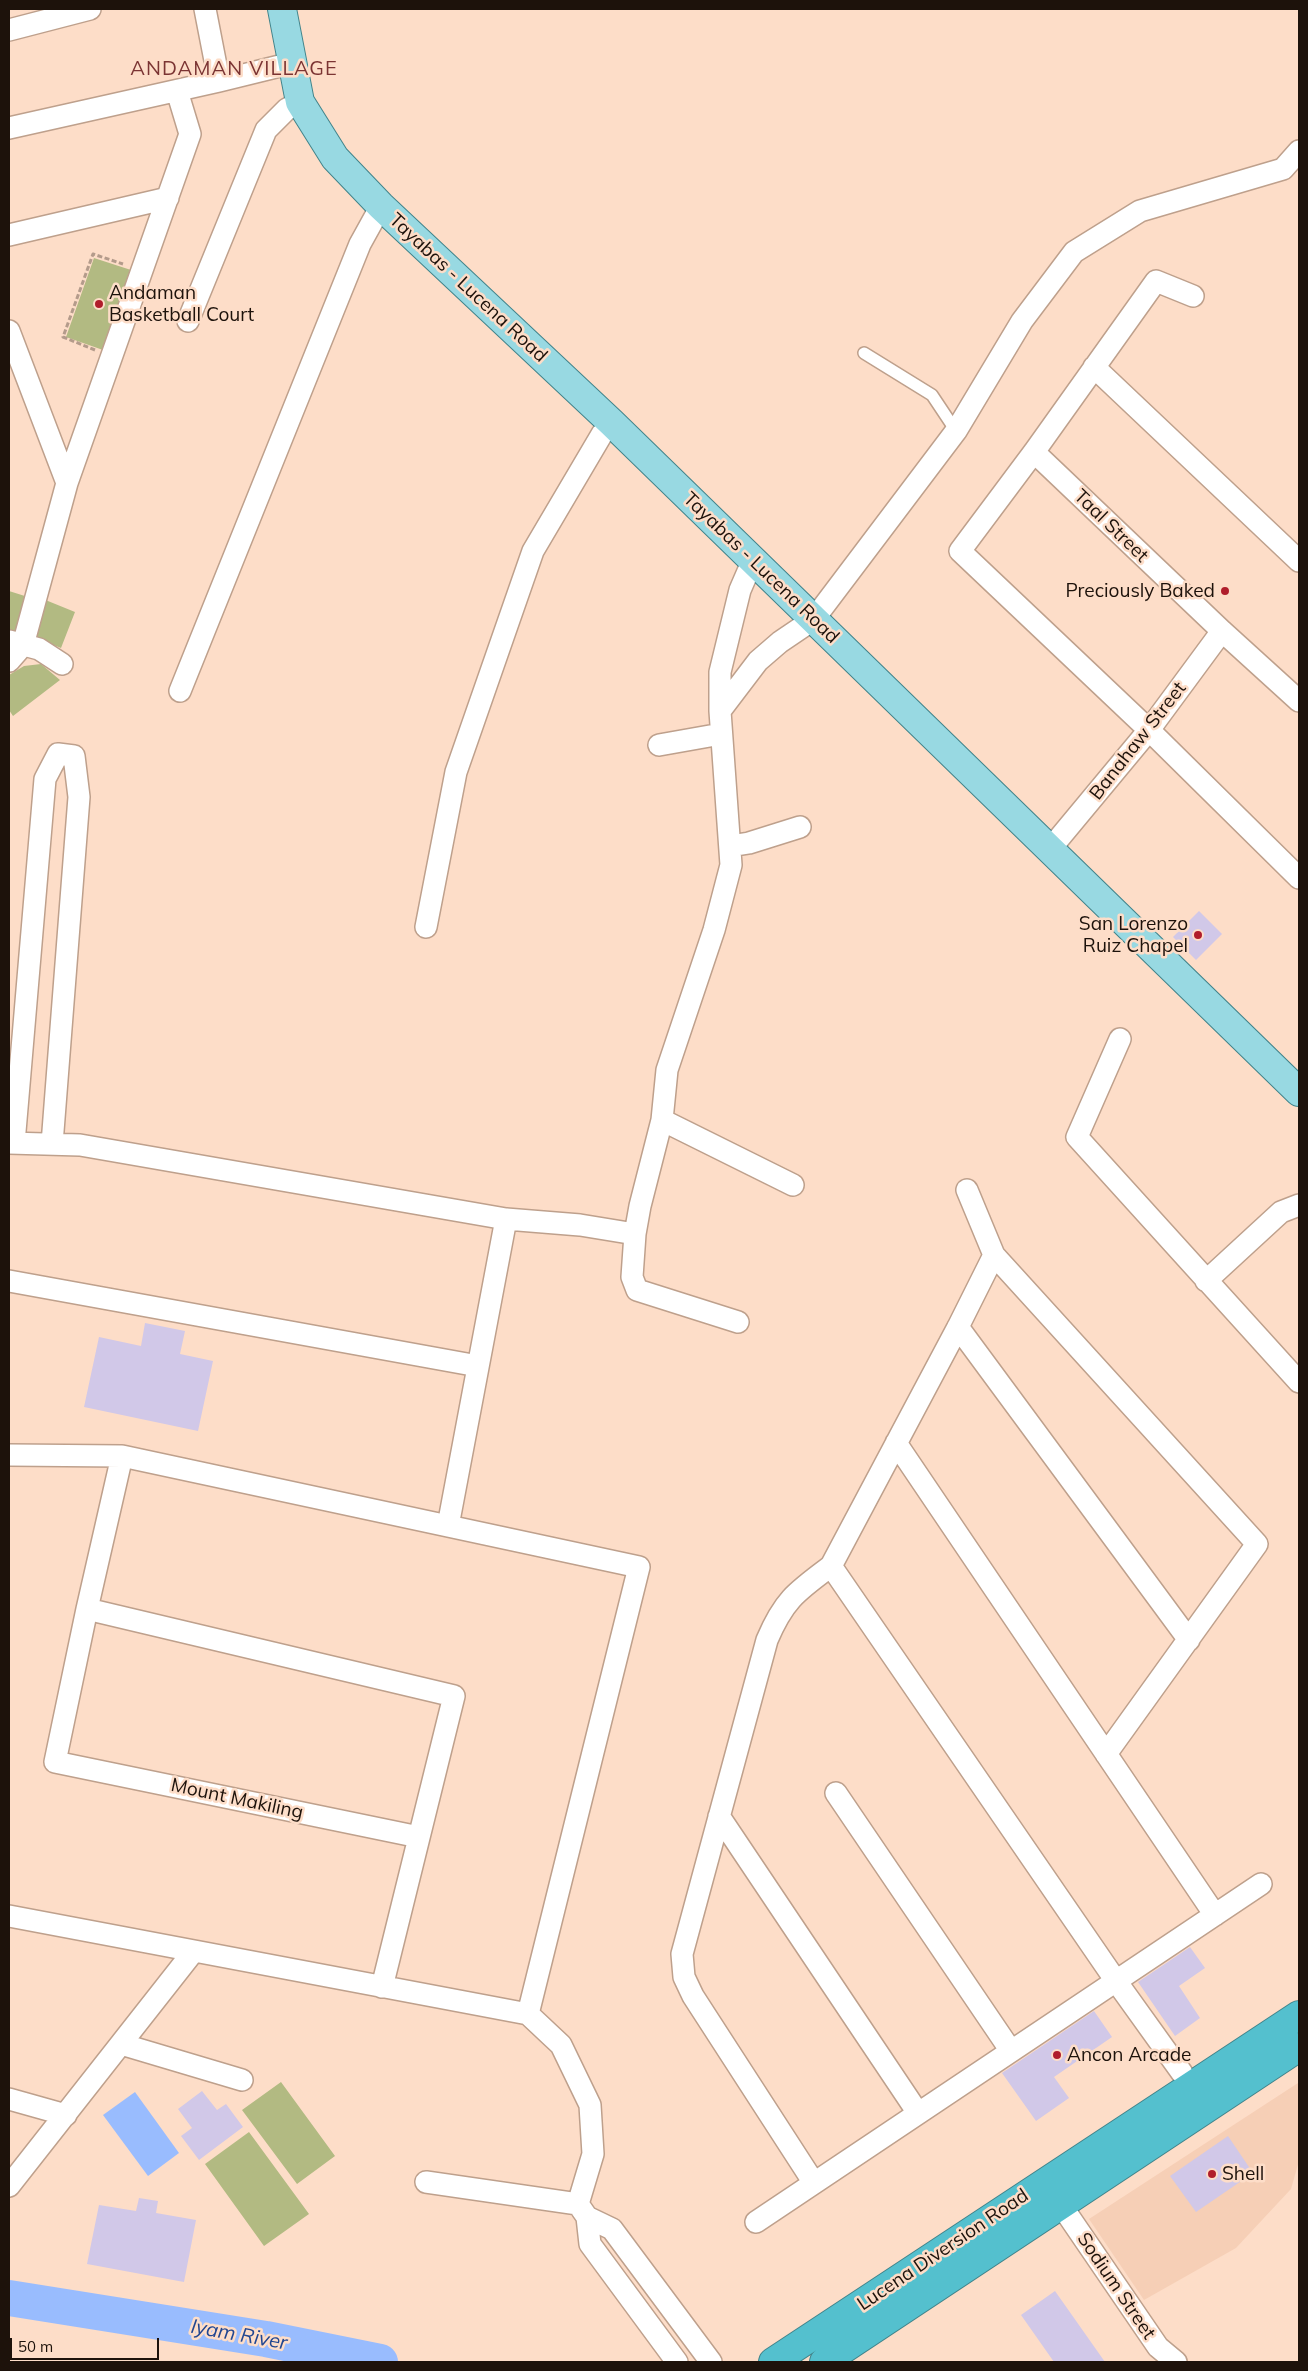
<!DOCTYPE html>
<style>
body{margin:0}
#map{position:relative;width:1308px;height:2371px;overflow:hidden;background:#fdddc8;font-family:Mulish,sans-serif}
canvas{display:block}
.frame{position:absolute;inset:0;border:10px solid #1d120b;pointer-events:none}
.scale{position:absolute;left:10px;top:2338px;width:149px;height:22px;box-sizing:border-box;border:2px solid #1d120b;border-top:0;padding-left:6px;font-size:15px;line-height:18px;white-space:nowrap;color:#1d120b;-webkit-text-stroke:4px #fdddc8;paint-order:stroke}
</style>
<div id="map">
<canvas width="1308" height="2371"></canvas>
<div class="frame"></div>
<div class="scale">50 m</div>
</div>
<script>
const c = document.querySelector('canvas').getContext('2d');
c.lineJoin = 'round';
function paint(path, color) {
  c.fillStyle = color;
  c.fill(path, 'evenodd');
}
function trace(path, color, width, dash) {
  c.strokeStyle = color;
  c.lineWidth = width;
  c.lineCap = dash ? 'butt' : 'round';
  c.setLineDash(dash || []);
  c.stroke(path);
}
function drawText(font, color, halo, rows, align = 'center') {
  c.font = font + ' Mulish,sans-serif';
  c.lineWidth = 5;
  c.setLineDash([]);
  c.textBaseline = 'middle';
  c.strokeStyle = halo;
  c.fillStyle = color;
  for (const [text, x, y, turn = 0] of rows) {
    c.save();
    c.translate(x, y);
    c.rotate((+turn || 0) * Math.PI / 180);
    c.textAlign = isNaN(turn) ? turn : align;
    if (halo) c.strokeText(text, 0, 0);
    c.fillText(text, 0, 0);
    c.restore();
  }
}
paint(new Path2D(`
 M1298 2083 1299 2161 1291 2189 1236 2248 1144 2300 1089 2219Z`), '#f6cfb6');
paint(new Path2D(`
 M94 258 131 270 103 350 66 337Z
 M9 591 28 597 15 640 9 638Z
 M43 599 75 612 61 648 28 635Z
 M41 664 60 680 13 716 9 710V675L24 666Z
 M281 2082 335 2156 297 2184 242 2110Z
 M249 2132 309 2214 264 2246 205 2164Z`), '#b2ba82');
paint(new Path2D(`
 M135 2092 179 2153 148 2176 103 2115Z`), '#99bcfe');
trace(new Path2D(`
 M9 2298 266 2339 380 2362`), '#99bcfe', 36);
paint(new Path2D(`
 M1199 911 1222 934 1196 960 1173 937Z
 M145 1323 185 1331 180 1354 213 1361 198 1431 84 1407 99 1337 141 1346Z
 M1190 1947 1205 1968 1179 1986 1200 2018 1175 2036 1138 1982Z
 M1094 2011 1112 2037 1054 2077 1069 2098 1036 2121 1002 2073Z
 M202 2091 217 2110 226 2104 243 2127 199 2160 181 2136 192 2128 178 2109Z
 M1228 2136 1253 2173 1196 2212 1170 2176Z
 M139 2198 158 2201 156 2213 196 2220 184 2282 87 2264 99 2205 136 2211Z
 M1055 2291 1105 2362H1054L1021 2315Z`), '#d1c8e8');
const lane = new Path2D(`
 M864 353 932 395 956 431`);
const street = new Path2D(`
 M205 9 219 81
 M9 30 90 9
 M9 128 219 81 292 63
 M9 235 168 198
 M1193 296 1156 281 1034 452 960 551 1149 730 1299 878
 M188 321 266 130 287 109 300 102
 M9 331 67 483
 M1094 367 1299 561
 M1034 452 1222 631 1299 701
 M9 641 39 649 62 664
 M9 661 23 645 67 483 190 134 177 91
 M180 691 360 244 381 206
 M720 711 758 661 780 642 814 619 956 431 1022 321 1074 252 1140 211 1283 169 1299 151
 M659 745 721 734
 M730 846 749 843 800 827
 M1051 848 1149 730 1222 631
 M426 927 456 772 533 551 602 434 612 423
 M1120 1039 1077 1137 1299 1382
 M662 1120 793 1185
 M9 1143 80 1145 506 1219 580 1225 635 1234 640 1206 662 1120 667 1070 714 930 731 865 720 711V672L740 590 753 560
 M14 1143 45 779 58 754 74 756 79 797 52 1144
 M967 1190 994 1255 1257 1544 1106 1754
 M635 1234 632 1277 637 1290 738 1322
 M9 1281 478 1366
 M1206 1281 1281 1212 1299 1205
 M958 1327 1189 1640
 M896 1443 1215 1915
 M9 1455 122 1456 639 1567 528 2014
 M122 1456 87 1609 55 1762 419 1837
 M448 1526 506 1219
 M831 1566 1116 1981 1182 2073
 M87 1609 454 1696 382 1987
 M836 1793 1011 2051
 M719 1816 918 2113
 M9 1916 528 2014 561 2045 590 2105 593 2154 578 2204
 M121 2044 242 2080
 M9 2099 66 2115
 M426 2182 578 2204 587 2217 612 2229 711 2362
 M814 2183 693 1996 684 1977 682 1954 767 1640C784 1600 796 1592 831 1566L958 1327 994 1255
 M9 2186 193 1952
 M1061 2205 1158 2347 1176 2362
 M587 2217 590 2244 677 2362
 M756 2222 1261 1884`);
const primary = new Path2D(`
 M282 9 300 102 335 158 381 206 612 423 1299 1092`);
const highway = new Path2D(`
 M773 2362 1299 2015
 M824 2362 1299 2047`);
trace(lane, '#bea08c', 14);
trace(street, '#bea08c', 24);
trace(primary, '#41838a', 30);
trace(highway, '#41838a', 30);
trace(new Path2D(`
 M95 350 63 337 93 254 123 264`), '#b49b8b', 3, [5, 2.5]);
trace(lane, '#fff', 11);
trace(street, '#fff', 21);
trace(primary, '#98d9e2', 28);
trace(highway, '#54c0ce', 28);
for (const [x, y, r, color] of [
 [99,304,5,"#b01d2b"],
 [1225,591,5,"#b01d2b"],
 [1198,935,5,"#b01d2b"],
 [1057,2055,5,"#b01d2b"],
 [1212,2174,5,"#b01d2b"]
]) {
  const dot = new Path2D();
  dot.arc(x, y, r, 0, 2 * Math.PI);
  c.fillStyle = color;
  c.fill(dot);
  trace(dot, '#fdddc8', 2);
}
drawText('19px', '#1d120b', '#fdddc8', [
 ["Tayabas - Lucena Road",468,288,43],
 ["Taal Street",1111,526,44],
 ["Tayabas - Lucena Road",761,568,44],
 ["Banahaw Street",1138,741,-52],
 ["Mount Makiling",237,1799,12],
 ["Lucena Diversion Road",943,2250,-34],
 ["Sodium Street",1116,2286,56]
]);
drawText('19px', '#1d120b', '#fdddc8', [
 ["Andaman",109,293],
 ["Basketball Court",109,315],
 ["Preciously Baked",1215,591,"right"],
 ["San Lorenzo",1188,924,"right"],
 ["Ruiz Chapel",1188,946,"right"],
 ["Ancon Arcade",1067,2055],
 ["Shell",1222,2174]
], 'left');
c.letterSpacing = '1px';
drawText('20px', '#7b3433', '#fdddc8', [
 ["ANDAMAN VILLAGE",234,69]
]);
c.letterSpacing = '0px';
drawText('italic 20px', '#214691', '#fdddc8', [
 ["Iyam River",239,2335,10]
]);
</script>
